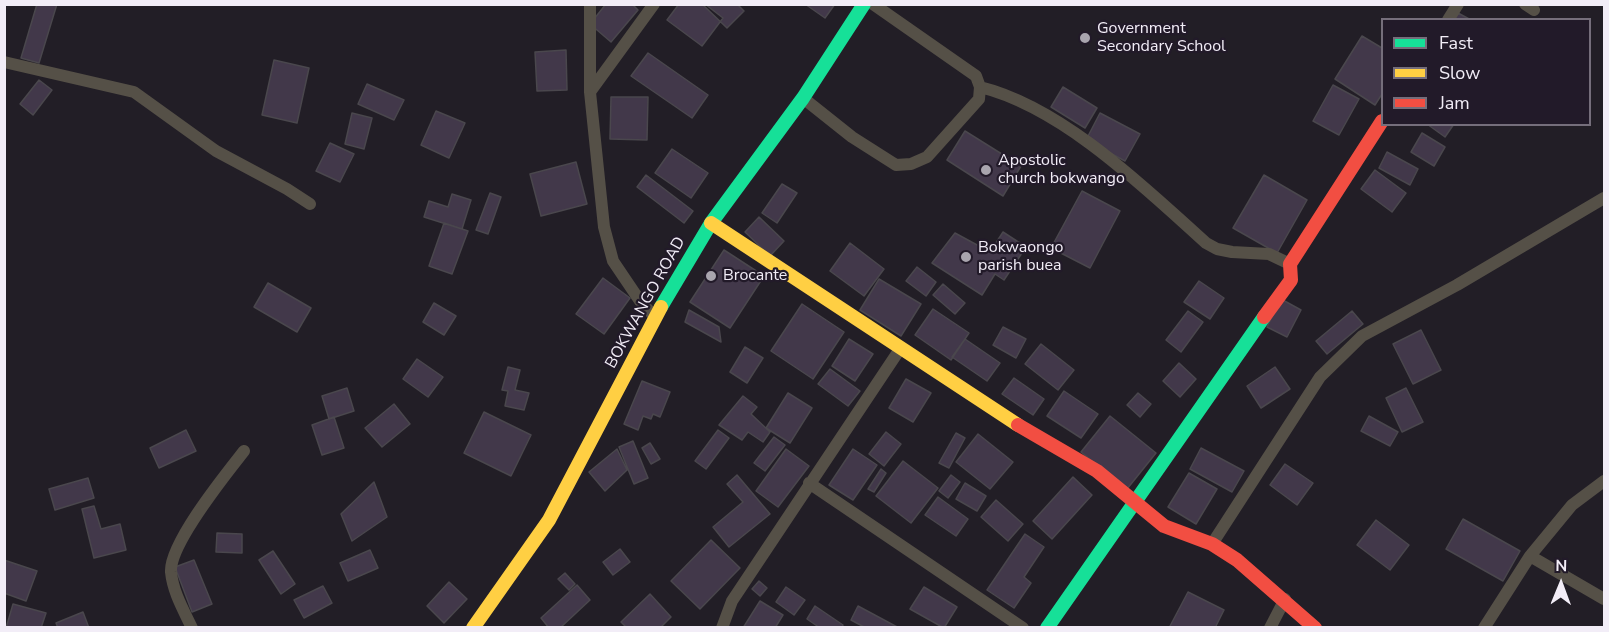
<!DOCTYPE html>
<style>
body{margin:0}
#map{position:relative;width:1609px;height:632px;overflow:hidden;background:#221e26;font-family:"Nunito Sans",sans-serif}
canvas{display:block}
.frame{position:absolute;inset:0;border:6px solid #f2edf7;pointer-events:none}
.legend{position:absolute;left:1381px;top:18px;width:210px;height:108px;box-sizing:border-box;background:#221a29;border:2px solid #756e7b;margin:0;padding:8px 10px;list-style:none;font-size:18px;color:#f2edf7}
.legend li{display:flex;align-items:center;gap:12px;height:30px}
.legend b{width:30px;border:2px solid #756e7b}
.north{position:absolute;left:1531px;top:554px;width:60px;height:60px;-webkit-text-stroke:4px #221a29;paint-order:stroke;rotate:1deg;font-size:16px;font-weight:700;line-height:24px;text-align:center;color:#f2edf7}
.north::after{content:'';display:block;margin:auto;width:21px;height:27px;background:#f2edf7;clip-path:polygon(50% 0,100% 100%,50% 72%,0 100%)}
</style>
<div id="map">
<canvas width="1609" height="632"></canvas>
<div class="frame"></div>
<ul class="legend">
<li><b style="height:8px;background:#16e098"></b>Fast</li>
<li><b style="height:8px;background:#ffcf43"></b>Slow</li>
<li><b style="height:8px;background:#f24e42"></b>Jam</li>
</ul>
<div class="north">N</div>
</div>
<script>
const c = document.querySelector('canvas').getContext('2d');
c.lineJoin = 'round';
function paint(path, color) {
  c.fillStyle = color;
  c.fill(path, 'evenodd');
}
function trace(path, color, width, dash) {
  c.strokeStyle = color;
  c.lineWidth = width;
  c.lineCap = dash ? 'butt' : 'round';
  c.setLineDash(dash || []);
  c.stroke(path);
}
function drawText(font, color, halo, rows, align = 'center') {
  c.font = font + ' "Nunito Sans",sans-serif';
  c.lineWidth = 4.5;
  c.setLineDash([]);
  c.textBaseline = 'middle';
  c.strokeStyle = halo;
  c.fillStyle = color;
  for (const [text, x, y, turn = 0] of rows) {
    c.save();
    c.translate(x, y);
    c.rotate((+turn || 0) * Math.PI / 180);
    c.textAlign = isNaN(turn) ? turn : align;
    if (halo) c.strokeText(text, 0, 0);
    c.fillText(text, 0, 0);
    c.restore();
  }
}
const building = new Path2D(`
 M37 4H57L39 63 21 58Z
 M606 4H632L638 10 611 42 590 24Z
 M679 4H705L723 18 702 46 667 20Z
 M702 4H737L744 11 727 28Z
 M805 4H835L825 18Z
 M1458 13 1471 20H1454Z
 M1362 36 1382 48V94L1375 105 1335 79Z
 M566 50 567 90 537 91 535 52Z
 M648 53 708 95 692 118 631 76Z
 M274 60 309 68 297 123 262 115Z
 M39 80 52 90 33 115 20 104Z
 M367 84 404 100 394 120 358 104Z
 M1333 85 1359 99 1339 135 1313 121Z
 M1063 87 1097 108 1085 128 1051 107Z
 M611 97H648L647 140 610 139Z
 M436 111 465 123 449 158 421 145Z
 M352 113 372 118 364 149 345 144Z
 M1100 113 1140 134 1125 161 1086 140Z
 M1427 124H1454L1445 137Z
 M965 131 1021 166 1003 196 947 160Z
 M1422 133 1445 147 1434 166 1411 152Z
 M330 143 354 154 340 182 316 171Z
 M672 149 708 173 691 198 655 173Z
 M1387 152 1418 169 1410 185 1379 168Z
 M576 162 587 204 541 216 530 174Z
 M1375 170 1406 193 1392 212 1361 189Z
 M646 175 693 211 684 223 637 187Z
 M1264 175 1307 200 1277 253 1233 228Z
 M782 184 797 193 777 223 762 213Z
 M1082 191 1120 211 1090 268 1051 248Z
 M490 193 501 197 488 234 476 230Z
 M452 194 471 200 462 229 424 217 429 201 448 207Z
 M759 217 784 241 770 256 745 232Z
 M444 223 468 231 452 274 429 266Z
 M1003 232 1026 247 1004 280 995 274 982 295 932 263 955 233 990 252Z
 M850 243 884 269 864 296 830 271Z
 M724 250 764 276 730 328 690 302Z
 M917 267 936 282 926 296 906 281Z
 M603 278 630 298 604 334 576 314Z
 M879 279 921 304 901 336 860 310Z
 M1199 281 1224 298 1210 319 1184 302Z
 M268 283 311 308 297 332 254 307Z
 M943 284 965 303 955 314 933 295Z
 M1281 299 1301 310 1287 337 1267 327Z
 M434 303 456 316 444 335 423 322Z
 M802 304 844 332 813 379 771 351Z
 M933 309 969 333 951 360 915 335Z
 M689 310 719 327 721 342 685 322Z
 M1188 311 1203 322 1181 352 1166 340Z
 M1352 311 1363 324 1327 354 1316 341Z
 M1003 327 1026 339 1016 358 993 345Z
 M1421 330 1441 370 1413 384 1393 344Z
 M849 339 873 354 855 381 832 366Z
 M965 339 1000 363 987 381 952 357Z
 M1041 344 1074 370 1058 390 1025 364Z
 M745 347 763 358 747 383 730 372Z
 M417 359 443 377 428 397 403 379Z
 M1179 363 1196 379 1180 397 1163 381Z
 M508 367 520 370 515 390 529 393 524 410 505 406 508 391 502 390Z
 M1275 367 1290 389 1261 408 1247 386Z
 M830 369 860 391 848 406 818 384Z
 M1014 378 1044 399 1033 415 1002 394Z
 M906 379 931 393 913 422 889 408Z
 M642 381 670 392 660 417 653 414 651 419 643 416 638 430 624 424Z
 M347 388 354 411 329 419 322 396Z
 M1406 388 1423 422 1402 432 1386 398Z
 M1064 391 1098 414 1081 438 1047 416Z
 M788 393 812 408 790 443 766 428Z
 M1138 393 1151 404 1140 417 1127 405Z
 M743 396 757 407 751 414 770 432 763 442 748 432 742 440 719 425Z
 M394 404 410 424 382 447 365 428Z
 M484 412 531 435 511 476 464 453Z
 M1110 416 1156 453 1127 489 1081 452Z
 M1369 416 1398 432 1390 446 1361 431Z
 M334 417 344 448 322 455 312 425Z
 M186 430 196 451 159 468 150 448Z
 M718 430 729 438 706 469 695 461Z
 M886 432 901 444 884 466 869 454Z
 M956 433 965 438 949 468 939 463Z
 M978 434 1013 462 990 489 956 462Z
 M774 437 785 445 765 471 754 463Z
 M633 441 648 478 634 484 619 447Z
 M650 443 660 459 651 464 642 448Z
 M1201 448 1244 471 1232 492 1190 469Z
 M617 449 627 470 605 491 589 472Z
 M786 449 809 466 778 507 756 491Z
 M853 449 877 465 853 500 829 485Z
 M903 461 938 488 911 523 876 496Z
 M1285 464 1313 483 1297 505 1270 485Z
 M881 469 886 473 874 492 868 489Z
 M1189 473 1217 489 1196 524 1168 507Z
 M737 475 770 514 729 547 713 527 743 502 727 484Z
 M951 475 960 482 948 498 939 491Z
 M1073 477 1092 495 1052 539 1033 521Z
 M88 478 94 498 55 510 49 489Z
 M374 482 387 517 352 541 341 514Z
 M965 483 986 496 977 511 956 499Z
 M938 497 968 519 956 536 925 515Z
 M996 500 1023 524 1008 541 981 517Z
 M94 506 101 529 120 524 126 550 94 558 82 509Z
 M1463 519 1520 551 1503 581 1446 549Z
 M1376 520 1409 545 1390 570 1357 545Z
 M217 533 242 534V553L216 552Z
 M1025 534 1044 547 1024 577 1031 583 1014 608 987 590Z
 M711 540 740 568 700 609 671 581Z
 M620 549 630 562 613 575 603 562Z
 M370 550 378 568 348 581 340 563Z
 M273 551 295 584 281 594 259 560Z
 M4 560 37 571 26 601 4 593Z
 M194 560 212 604 192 612 175 567Z
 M565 573 575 584 569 590 558 579Z
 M759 581 767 588 760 596 752 589Z
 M449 582 467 599 444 623 427 606Z
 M577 585 590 600 560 628H549L541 618Z
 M323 586 332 603 304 618 294 600Z
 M786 587 805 600 794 615 776 602Z
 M924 587 957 607 944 628 910 609Z
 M1188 592 1224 610 1215 628H1169Z
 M650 594 671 617 660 628H627L621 622Z
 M760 601 783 615 775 628H743Z
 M13 604 46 613 41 628H6Z
 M815 606 843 625 842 628H820L807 619Z
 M858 606 899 628H866L851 620Z
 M83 612 89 628H58L56 623Z`);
paint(building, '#42384a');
trace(building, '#4a474d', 1.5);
trace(new Path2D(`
 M590 4V92L604 227 613 261 640 301 655 317
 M1525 4 1534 10
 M1448 20 1458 4
 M4 62 134 92 216 151 287 189 310 204
 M980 87C1062 107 1144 187 1206 243L1217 249 1232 252 1269 254 1290 264
 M590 92 654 4
 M803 98 852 137 896 165 911 164 927 157 979 99 980 87 976 76 873 4
 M809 483 1023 628
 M1212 544 1320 377 1362 336 1457 285 1604 198
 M1530 556 1604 599
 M192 628C183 609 173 592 171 572 169 544 226 474 244 451
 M722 628 732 601 900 349
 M1270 628 1285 599
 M1484 628 1530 556 1572 505 1604 481`), '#555047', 12);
trace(new Path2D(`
 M661 307 711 223 803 98 864 4
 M1047 628 1264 317`), '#16e098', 14);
trace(new Path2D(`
 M711 223 1018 425
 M473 628 549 520 661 307`), '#ffcf43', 14);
trace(new Path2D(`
 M1264 317 1291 280 1290 264 1382 121
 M1018 425 1097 471 1164 526 1212 544 1237 560 1315 628`), '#f24e42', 14);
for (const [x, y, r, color] of [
 [1085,38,6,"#a9a5ae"],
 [986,170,6,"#a9a5ae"],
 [966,257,6,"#a9a5ae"],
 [711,276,6,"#a9a5ae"]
]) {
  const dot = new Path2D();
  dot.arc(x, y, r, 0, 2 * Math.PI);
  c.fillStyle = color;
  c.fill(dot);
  trace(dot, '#221a29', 2);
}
drawText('16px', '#f2edf7', '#221a29', [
 ["Government",1097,29],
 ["Secondary School",1097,47],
 ["Apostolic",998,161],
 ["church bokwango",998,179],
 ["Bokwaongo",978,248],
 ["parish buea",978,266],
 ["Brocante",723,276]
], 'left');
drawText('16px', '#f2edf7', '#221a29', [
 ["BOKWANGO ROAD",646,303,-61]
]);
</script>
